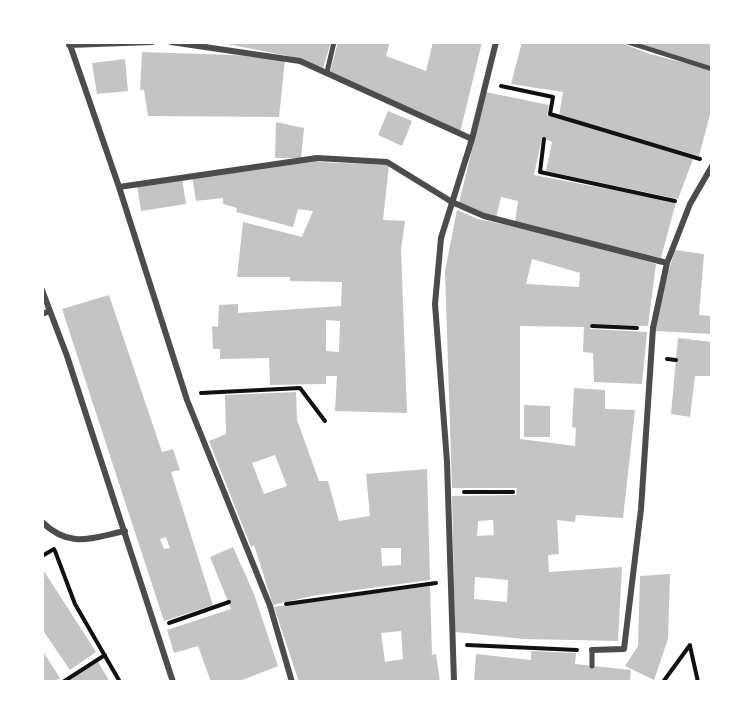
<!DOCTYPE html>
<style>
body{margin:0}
#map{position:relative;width:754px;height:724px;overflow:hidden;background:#fff;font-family:Arial,sans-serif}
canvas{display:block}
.frame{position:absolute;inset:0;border:44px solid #fff;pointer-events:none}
</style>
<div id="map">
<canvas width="754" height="724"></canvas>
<div class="frame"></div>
</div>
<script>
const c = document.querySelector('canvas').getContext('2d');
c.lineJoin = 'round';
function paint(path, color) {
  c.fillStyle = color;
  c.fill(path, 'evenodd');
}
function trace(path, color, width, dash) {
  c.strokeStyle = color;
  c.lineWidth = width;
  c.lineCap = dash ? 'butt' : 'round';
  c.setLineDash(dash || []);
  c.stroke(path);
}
paint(new Path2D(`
 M217 42H331L323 68 288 56Z
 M338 42H390L386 56 426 71 433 42H482L460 133 330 72Z
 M522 42H618L650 54 712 70V107L699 156 559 116 563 92 511 84Z
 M633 42H712V67Z
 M142 52 234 55 285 60 279 117 148 116 144 90H140Z
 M125 59 128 91 97 94 92 63Z
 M486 92 549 105 547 115 693 159 678 199 546 171 552 142 542 138 534 175 676 202 661 258 515 222 518 201 501 197 496 218 459 203Z
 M388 111 412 121 402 146 378 135Z
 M276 122 304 128 301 158H275Z
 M317 159V162L389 165 383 220 405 221 401 249 407 413 335 411 337 376H326V384L270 385 269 358 220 359V349H213L212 326 218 327 219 305 238 304V313L341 306 342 282 290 281V277H237L243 222 302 237 313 211 298 209 293 227 236 212 237 208 223 204V198L196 201 192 177ZM326 320 340 321 339 352 326 351Z
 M182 178 186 204 141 211 137 185Z
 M457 210 478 219 579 241 656 264 648 326 590 324V329L647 332 642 384 594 382 593 353 583 352 584 327 520 326V439L575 446 576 428 572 427 574 388 605 390V409L635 410 623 518 576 515 575 522 557 520 559 554 548 555 549 572 622 567 618 641 524 639 455 632 452 496 516 495 517 488H452L445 271ZM532 259 580 273 579 287 526 284ZM493 520 494 535 477 536 478 521ZM475 577 508 580 507 602 474 599Z
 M675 250 704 254 699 315 712 316V334L655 331 659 303Z
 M109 295 162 452 173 449 180 470 171 472 213 605 164 621 62 309ZM166 537 170 548 164 549 160 539Z
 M678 338 712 342V376H695L690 417 671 414Z
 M296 392 297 420 319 481H328L339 521 370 516 366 474 427 469 430 580 312 596 273 605 254 545 251 547 209 441 226 434 225 395ZM275 455 287 486 264 494 252 463ZM381 548H401V565L382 566Z
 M524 405 550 406V437H524Z
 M233 547 254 594 278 666 237 682H211L198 646 174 653 167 630 231 609 210 557Z
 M42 568 96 652 70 670 42 629Z
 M670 574 668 639 654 680 625 666 638 646 640 576Z
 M430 586 432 655 436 654 440 682H299L274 607ZM401 631 403 659 385 662 381 633Z
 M42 650 60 678 54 682H42Z
 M531 651 576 653 575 664 631 670 630 682H474L476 654 531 660Z
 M98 662 110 682H67Z`), '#c4c4c4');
trace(new Path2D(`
 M501 86 553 97 550 114 700 159
 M544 139 540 172 675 201
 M592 326 637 328
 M667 359 676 360
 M201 393 300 388 325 421
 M464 492H513
 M55 551 75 604 120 682
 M42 556 54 549
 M286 604 436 583
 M169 623 229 602
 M467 645 577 650
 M690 646 698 682
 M63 682 105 655
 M663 682 690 645`), '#111', 4);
trace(new Path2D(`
 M627 42 712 69`), '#4c4c4c', 4.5);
trace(new Path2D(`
 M327 72 334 42
 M592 666V650`), '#4c4c4c', 5);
trace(new Path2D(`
 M69 42 119 187 187 400 270 606 292 682
 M171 42 300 61 472 139
 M69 45 152 42
 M119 187 317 158 387 162 452 202 484 216 667 263
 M42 290 67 356 173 682
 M42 314 50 311
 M42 522C70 549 91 538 125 531
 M592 650 624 649 641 509 653 328 667 263 690 204 712 166
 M454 682 447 462 435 304 441 238 472 139 496 42`), '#4c4c4c', 6);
</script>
